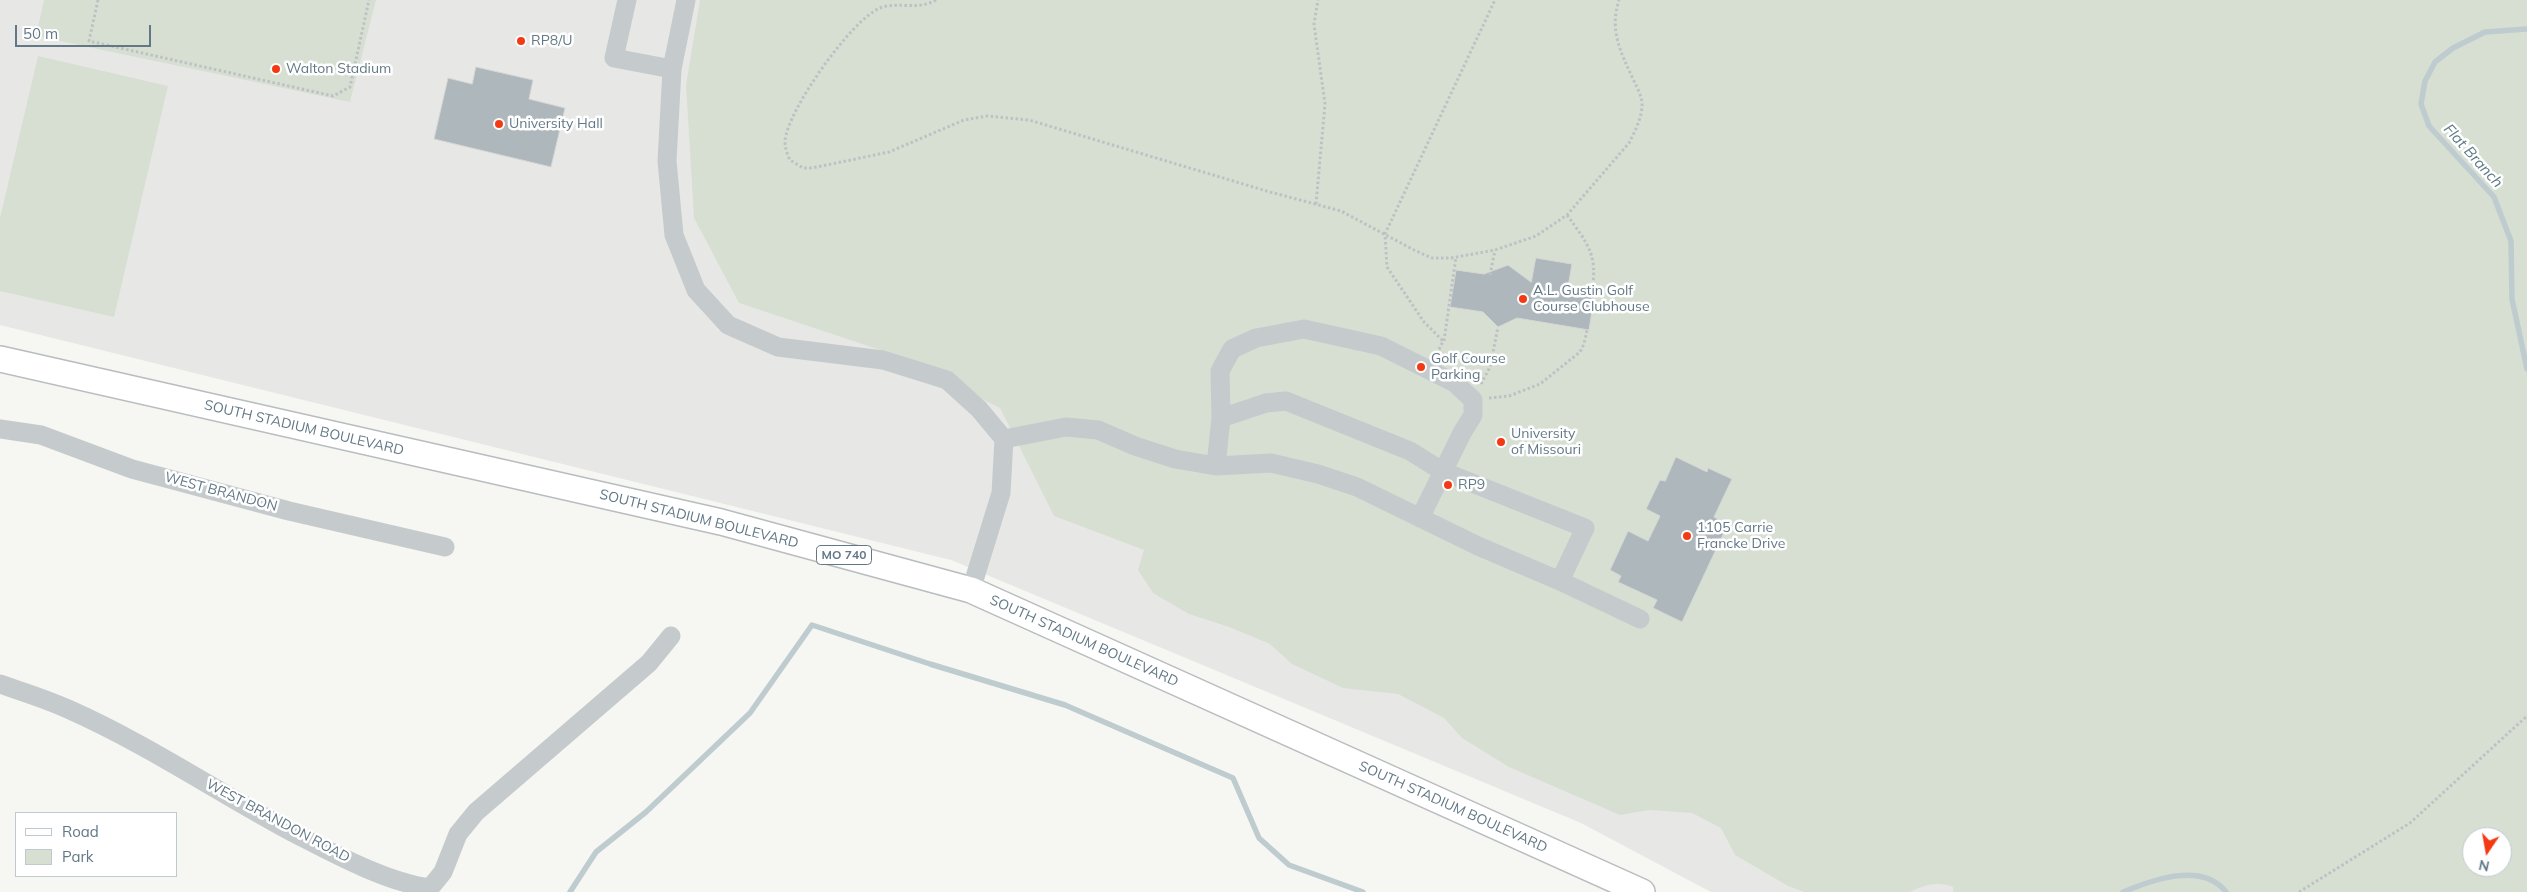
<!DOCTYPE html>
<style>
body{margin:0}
#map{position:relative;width:2527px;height:892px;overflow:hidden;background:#f6f6f2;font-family:Mulish,sans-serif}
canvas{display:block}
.legend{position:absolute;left:15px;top:812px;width:162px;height:65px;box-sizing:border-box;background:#fff;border:1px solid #c0c9cf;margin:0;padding:6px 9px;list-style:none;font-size:15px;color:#627886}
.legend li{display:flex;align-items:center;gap:10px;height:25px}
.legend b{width:25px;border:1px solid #c0c9cf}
.north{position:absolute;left:2462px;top:827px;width:50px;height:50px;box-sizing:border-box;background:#fff;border:1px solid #c0c9cf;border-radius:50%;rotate:192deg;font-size:14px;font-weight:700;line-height:20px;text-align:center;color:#627886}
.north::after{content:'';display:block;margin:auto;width:18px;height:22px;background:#f43a14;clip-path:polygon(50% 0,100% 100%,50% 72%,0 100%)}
.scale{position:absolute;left:15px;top:25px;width:136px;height:22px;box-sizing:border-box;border:2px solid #627886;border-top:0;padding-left:6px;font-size:15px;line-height:18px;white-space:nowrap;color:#627886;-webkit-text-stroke:4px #fff;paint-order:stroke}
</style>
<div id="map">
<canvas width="2527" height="892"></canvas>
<ul class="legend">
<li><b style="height:6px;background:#fff"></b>Road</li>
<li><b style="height:14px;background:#d7dfd3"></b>Park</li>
</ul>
<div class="north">N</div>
<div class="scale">50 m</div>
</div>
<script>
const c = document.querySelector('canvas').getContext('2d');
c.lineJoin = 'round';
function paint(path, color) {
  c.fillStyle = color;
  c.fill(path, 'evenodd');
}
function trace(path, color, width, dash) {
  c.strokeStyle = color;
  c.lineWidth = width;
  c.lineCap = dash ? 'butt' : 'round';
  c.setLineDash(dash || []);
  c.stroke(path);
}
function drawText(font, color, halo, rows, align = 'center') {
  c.font = font + ' Mulish,sans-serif';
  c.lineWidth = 5;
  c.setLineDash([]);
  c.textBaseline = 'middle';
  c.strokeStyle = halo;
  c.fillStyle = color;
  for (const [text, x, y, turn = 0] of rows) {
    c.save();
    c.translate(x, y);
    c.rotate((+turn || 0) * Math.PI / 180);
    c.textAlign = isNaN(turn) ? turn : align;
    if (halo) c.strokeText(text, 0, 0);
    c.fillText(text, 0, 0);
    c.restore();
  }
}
paint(new Path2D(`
 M0 0H2527L2251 892H1711L1581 823 951 560 0 325Z`), '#e7e8e6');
paint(new Path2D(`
 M44 0H376L350 102 36 36Z
 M700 0H2527V892H1953V887C1938 881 1924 885 1910 892H1804L1788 886 1735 855 1721 828 1692 813 1649 810 1620 815 1509 767 1462 738 1444 718 1398 694 1343 688 1292 664 1270 644 1229 627 1189 614 1153 593 1138 570 1144 550 1054 516 1000 408 889 353 739 303 694 218 686 85ZM2472 837H2502V867H2472Z
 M38 56 168 86 114 317 0 291V218Z`), '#d7dfd3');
trace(new Path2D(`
 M2527 29 2485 32 2453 48 2435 62 2425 81 2421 104 2429 126 2494 197 2511 241 2512 299 2527 369
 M570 892 596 852 646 812 750 713 812 625 930 664 1065 705 1233 778 1259 838 1289 865 1363 892
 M2123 892C2152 880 2202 861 2226 892`), '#becbcf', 5.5);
const building = new Path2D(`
 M476 67 533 80 529 99 565 108 551 167 434 139 448 78 472 84Z
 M1536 258 1572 264 1568 287 1595 292 1589 330 1517 318 1498 327 1483 312 1450 307 1456 270 1484 274 1508 265 1531 282Z
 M1676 457 1707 472 1708 468 1732 479 1714 517 1728 524 1682 622 1653 608 1657 600 1618 582 1621 576 1610 570 1628 531 1648 541 1660 516 1646 509 1660 480 1665 481Z`);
paint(building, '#aeb7bc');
trace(building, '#d7d7d5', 1);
const major = new Path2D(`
 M0 359 721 522 971 590 1642 892`);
trace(major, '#b8bdc0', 28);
trace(new Path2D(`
 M98 0 89 41 333 96 350 87 369 0
 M936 0C917 11 898 1 880 8 851 20 787 111 785 141 785 148 787 154 790 160L803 168H812L889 152 964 120 987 116 1029 120 1270 192 1341 211 1414 250 1432 258H1451L1495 250 1536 236 1567 215 1629 143C1635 131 1643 116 1642 102 1641 95 1637 87 1634 81 1621 53 1609 31 1619 0
 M1316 204 1325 104 1314 24 1318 0
 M1567 215C1588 244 1598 255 1592 291
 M1490 275 1495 250
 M1444 341 1456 257
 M1437 354 1443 341 1424 322 1387 267 1385 234 1495 0
 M1481 384 1490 367 1498 327
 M1489 398 1509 396 1540 384 1580 352 1584 344 1587 330
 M2299 892 2410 823 2527 716`), '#bec1c3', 3, [2.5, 2.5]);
trace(new Path2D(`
 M627 0 614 58 672 69
 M686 0 672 69 667 161 674 235 696 290 728 325 778 347 883 360 947 380 979 409 1004 439 1001 493 971 590
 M1221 418 1266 403 1286 401 1410 451 1442 471 1585 528 1560 581
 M0 429 41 435 132 469 289 511 445 547
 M1004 439 1066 427 1098 430 1135 446 1175 459 1216 466 1271 463 1318 474 1357 487 1478 546 1560 581 1640 619
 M1216 466 1221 418 1220 371 1232 349 1256 338 1304 329 1381 346 1455 383 1473 400V415L1462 433 1420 518
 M0 684C23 692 46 699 68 709 145 743 216 791 290 831 331 852 385 882 430 888L443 872 458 834 476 812 649 663 671 636`), '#c5cacc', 19);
trace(major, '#fff', 25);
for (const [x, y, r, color] of [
 [521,41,5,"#f43a14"],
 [276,69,5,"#f43a14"],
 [499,124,5,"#f43a14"],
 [1523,299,5,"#f43a14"],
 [1421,367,5,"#f43a14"],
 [1501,442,5,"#f43a14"],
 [1448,485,5,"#f43a14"],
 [1687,536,5,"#f43a14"]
]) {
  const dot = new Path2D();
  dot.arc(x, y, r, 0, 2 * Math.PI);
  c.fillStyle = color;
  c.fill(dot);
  trace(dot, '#fff', 2);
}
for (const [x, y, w] of [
 [844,555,55]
]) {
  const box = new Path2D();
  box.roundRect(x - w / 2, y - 9.5, w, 19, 4);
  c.fillStyle = '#fff';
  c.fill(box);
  trace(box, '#627886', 1);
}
drawText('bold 12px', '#627886', null, [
 ["MO 740",844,555]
]);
drawText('14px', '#627886', '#fff', [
 ["RP8/U",531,41],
 ["Walton Stadium",286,69],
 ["University Hall",509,124],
 ["A.L. Gustin Golf",1533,291],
 ["Course Clubhouse",1533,307],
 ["Golf Course",1431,359],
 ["Parking",1431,375],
 ["University",1511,434],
 ["of Missouri",1511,450],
 ["RP9",1458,485],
 ["1105 Carrie",1697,528],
 ["Francke Drive",1697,544]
], 'left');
drawText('14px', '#627886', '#fff', [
 ["SOUTH STADIUM BOULEVARD",304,428,13],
 ["WEST BRANDON",221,492,15],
 ["SOUTH STADIUM BOULEVARD",699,519,14],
 ["SOUTH STADIUM BOULEVARD",1084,641,24],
 ["SOUTH STADIUM BOULEVARD",1453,807,24],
 ["WEST BRANDON ROAD",278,821,28]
]);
drawText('italic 15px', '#5e7b83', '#fff', [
 ["Flat Branch",2473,156,48]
]);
</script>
